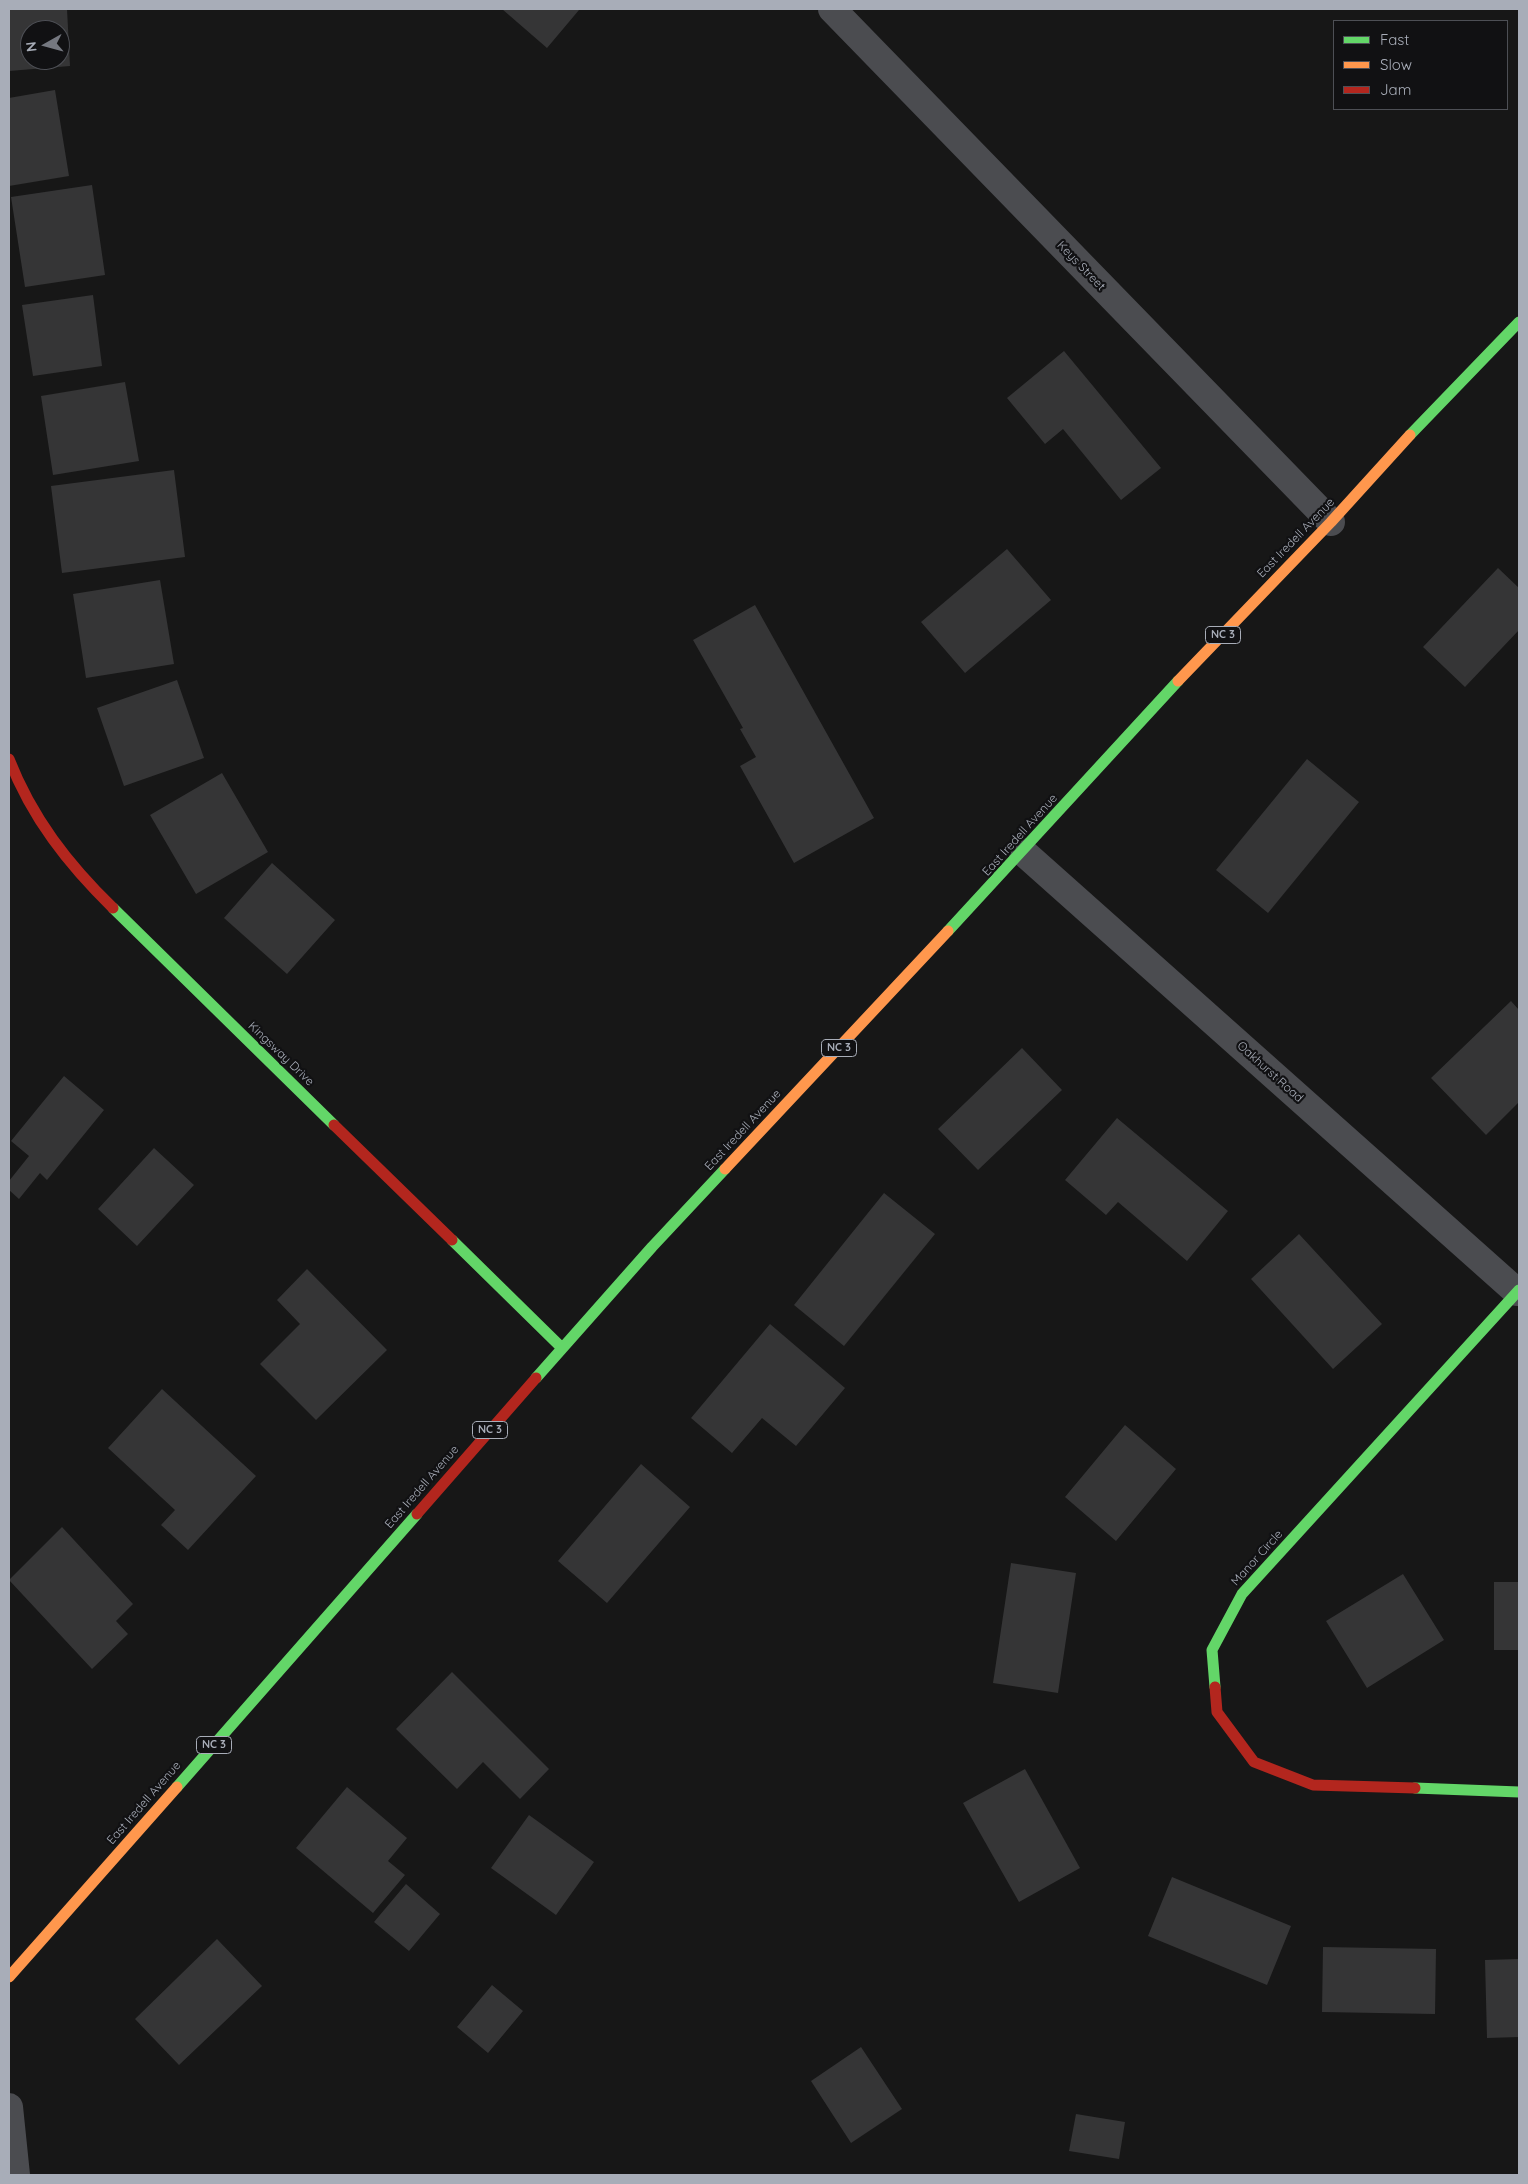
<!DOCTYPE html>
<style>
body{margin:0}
#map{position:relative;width:1528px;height:2184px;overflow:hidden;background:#171717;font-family:Quicksand,sans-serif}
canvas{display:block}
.frame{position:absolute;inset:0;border:10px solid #a8adb8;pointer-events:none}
.legend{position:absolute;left:1333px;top:20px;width:175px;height:90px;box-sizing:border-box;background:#111113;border:1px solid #4d4f55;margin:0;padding:6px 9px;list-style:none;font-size:15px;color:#a8adb8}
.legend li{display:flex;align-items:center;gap:10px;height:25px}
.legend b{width:25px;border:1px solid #4d4f55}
.north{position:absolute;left:20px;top:20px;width:50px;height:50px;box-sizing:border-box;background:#111113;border:1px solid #4d4f55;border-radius:50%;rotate:263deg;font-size:14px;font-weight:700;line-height:20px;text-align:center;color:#a8adb8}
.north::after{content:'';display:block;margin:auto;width:18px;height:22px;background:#757880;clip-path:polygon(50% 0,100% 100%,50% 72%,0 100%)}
</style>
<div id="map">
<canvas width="1528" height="2184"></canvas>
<div class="frame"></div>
<ul class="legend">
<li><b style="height:6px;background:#63d668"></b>Fast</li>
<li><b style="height:6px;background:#ff974d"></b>Slow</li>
<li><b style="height:6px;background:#b3261e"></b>Jam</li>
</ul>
<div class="north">N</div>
</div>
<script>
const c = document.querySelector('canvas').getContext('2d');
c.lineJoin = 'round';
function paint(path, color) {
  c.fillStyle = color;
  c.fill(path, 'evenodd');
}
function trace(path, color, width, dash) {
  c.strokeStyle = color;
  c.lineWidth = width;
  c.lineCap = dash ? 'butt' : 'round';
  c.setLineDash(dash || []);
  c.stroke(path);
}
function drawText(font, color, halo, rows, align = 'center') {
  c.font = font + ' Quicksand,sans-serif';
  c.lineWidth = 4.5;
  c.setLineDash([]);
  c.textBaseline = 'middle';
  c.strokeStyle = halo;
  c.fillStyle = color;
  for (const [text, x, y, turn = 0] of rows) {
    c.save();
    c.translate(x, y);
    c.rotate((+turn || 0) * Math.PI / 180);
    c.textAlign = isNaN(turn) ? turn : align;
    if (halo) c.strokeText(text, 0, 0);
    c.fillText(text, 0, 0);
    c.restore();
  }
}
paint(new Path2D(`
 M9 9H67L70 66 9 71ZM30 30H60V60H30Z
 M502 9H578L579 10 547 48Z
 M55 90 69 176 9 186V98Z
 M92 185 105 275 25 287 11 197Z
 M93 295 102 366 33 376 22 305Z
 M1064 351 1161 468 1121 500 1063 429 1045 444 1007 398Z
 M125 382 139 461 53 475 41 396Z
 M174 470 185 557 62 573 51 486Z
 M1007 549 1051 600 965 673 921 622Z
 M1498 568 1519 588V630L1465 687 1423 647Z
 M160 580 174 664 86 678 73 594Z
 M755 605 874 818 794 863 740 766 756 757 740 729 743 728 693 640Z
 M177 680 204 758 124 786 97 708Z
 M1307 759 1359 802 1268 913 1216 870Z
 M222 773 268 852 196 894 150 815Z
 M272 863 335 920 287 974 224 918Z
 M1511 1001 1519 1010V1102L1486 1135 1431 1078Z
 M1022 1048 1062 1090 978 1170 938 1129Z
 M64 1076 104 1110 47 1180 40 1173 19 1199 9 1190V1181L29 1156 11 1141Z
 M1117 1118 1228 1211 1187 1261 1118 1202 1106 1215 1065 1180Z
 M154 1148 194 1185 137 1246 98 1209Z
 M884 1193 935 1234 844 1346 794 1305Z
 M1299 1234 1382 1324 1333 1369 1251 1279Z
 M307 1269 387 1350 316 1420 260 1364 300 1324 277 1300Z
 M770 1324 845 1388 796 1446 762 1418 732 1453 691 1418Z
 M162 1389 256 1476 188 1550 161 1525 175 1510 108 1448Z
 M1125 1425 1176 1469 1116 1541 1065 1497Z
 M641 1464 690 1507 607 1603 558 1561Z
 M62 1527 133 1604 116 1621 128 1634 92 1669 9 1580Z
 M1011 1563 1076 1573 1058 1693 993 1683Z
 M1403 1574 1444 1640 1367 1688 1326 1621Z
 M1494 1582H1519V1650H1494Z
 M452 1672 549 1769 520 1799 483 1762 457 1789 396 1729Z
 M1025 1769 1080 1868 1019 1902 963 1803Z
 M347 1787 407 1838 388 1861 405 1875 373 1913 296 1848Z
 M529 1815 594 1862 556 1915 491 1868Z
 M1172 1877 1291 1926 1267 1985 1148 1936Z
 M406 1884 440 1914 409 1951 374 1922Z
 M217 1939 262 1986 179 2065 135 2019Z
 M1323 1947 1436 1949 1435 2014 1322 2012Z
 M1519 1959V2037L1487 2038 1485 1960Z
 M492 1985 523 2011 488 2053 457 2027Z
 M861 2047 902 2109 851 2143 811 2081Z
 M1076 2114 1125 2122 1119 2159 1069 2151Z`), '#353536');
trace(new Path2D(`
 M832 9 1331 522
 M1023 852 1517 1292
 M9 2107 16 2175`), '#4b4c50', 28);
trace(new Path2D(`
 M1410 435 1519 322
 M113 908 334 1125
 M948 931 1178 681
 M452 1240 562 1348
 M536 1378 652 1247 725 1169
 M1215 1687 1212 1650 1242 1594 1519 1290
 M177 1787 417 1514
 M1415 1788 1519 1792`), '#63d668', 11);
trace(new Path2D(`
 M1178 681 1331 522 1410 435
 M725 1169 948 931
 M9 1977 177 1787`), '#ff974d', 11);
trace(new Path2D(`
 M9 759C32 818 68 864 113 908
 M334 1125 452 1240
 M417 1514 536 1378
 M1215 1687 1217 1712 1254 1762 1313 1785 1415 1788`), '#b3261e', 11);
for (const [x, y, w] of [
 [1223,635,35],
 [839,1048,35],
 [490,1430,35],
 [214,1745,35]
]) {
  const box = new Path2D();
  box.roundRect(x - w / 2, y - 8.5, w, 17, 4);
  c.fillStyle = '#111113';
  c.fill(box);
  trace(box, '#a8adb8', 1);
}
drawText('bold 11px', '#a8adb8', null, [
 ["NC 3",1223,635],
 ["NC 3",839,1048],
 ["NC 3",490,1430],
 ["NC 3",214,1745]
]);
drawText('12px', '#a8adb8', '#111113', [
 ["Keys Street",1081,266,46],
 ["East Iredell Avenue",1296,538,-46],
 ["East Iredell Avenue",1020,835,-48],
 ["Kingsway Drive",281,1054,44],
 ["Oakhurst Road",1270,1072,42],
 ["East Iredell Avenue",743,1130,-47],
 ["East Iredell Avenue",422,1487,-49],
 ["Manor Circle",1257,1558,-48],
 ["East Iredell Avenue",144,1803,-49]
]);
</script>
